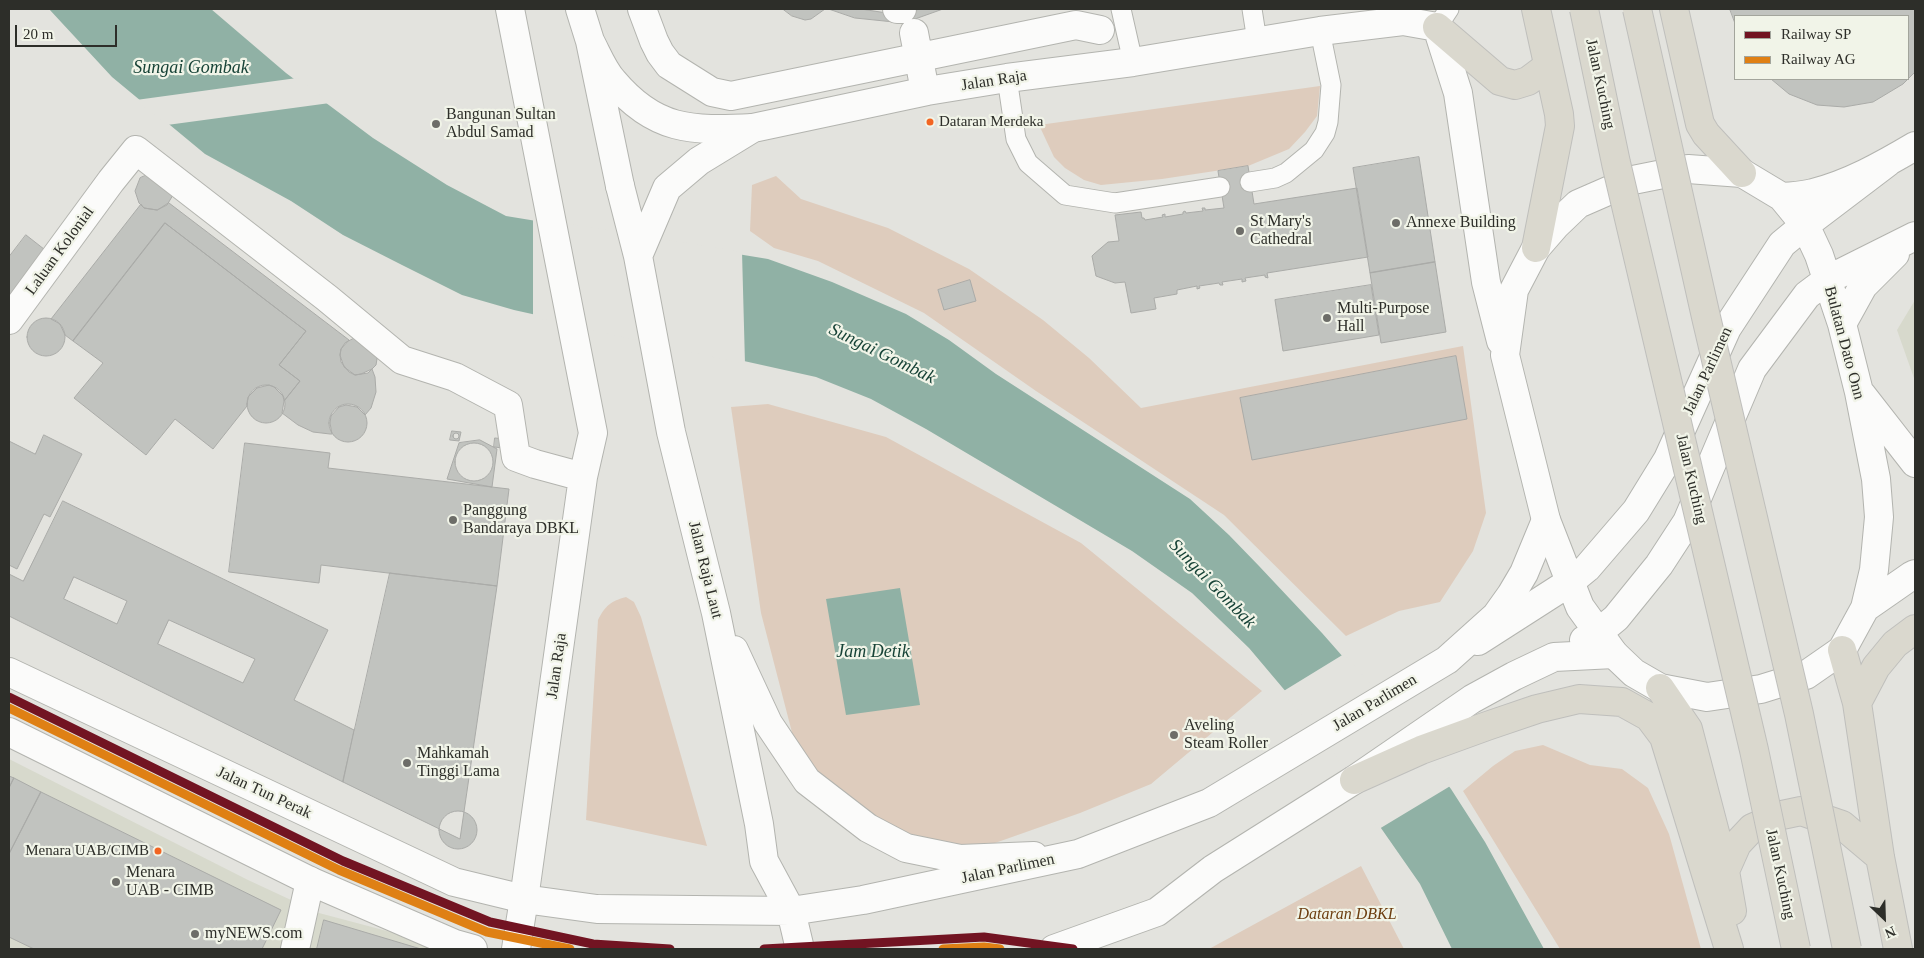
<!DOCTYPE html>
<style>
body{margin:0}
#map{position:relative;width:1924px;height:958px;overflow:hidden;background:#e3e3de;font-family:Georgia,serif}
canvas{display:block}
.frame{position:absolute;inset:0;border:10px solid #2d2e29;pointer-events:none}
.legend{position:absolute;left:1734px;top:15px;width:175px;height:65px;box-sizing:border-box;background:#f1f4e8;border:1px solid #a3a59c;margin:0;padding:6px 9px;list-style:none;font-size:15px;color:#2d2e29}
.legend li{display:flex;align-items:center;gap:10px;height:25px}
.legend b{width:25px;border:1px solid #a3a59c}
.north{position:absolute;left:1859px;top:893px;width:50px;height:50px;-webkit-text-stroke:4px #f1f4e8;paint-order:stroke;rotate:156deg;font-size:14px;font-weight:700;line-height:20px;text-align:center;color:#2d2e29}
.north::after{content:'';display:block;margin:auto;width:18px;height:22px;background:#2d2e29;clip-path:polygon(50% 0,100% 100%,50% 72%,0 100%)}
.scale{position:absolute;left:15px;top:25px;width:102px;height:22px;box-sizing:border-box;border:2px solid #2d2e29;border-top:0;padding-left:6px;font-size:15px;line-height:18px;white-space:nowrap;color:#2d2e29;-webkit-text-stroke:4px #f1f4e8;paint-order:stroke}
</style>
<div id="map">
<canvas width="1924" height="958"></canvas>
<div class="frame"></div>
<ul class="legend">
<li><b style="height:6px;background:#721422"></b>Railway SP</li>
<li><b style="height:6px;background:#df8014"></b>Railway AG</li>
</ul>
<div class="north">N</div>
<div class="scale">20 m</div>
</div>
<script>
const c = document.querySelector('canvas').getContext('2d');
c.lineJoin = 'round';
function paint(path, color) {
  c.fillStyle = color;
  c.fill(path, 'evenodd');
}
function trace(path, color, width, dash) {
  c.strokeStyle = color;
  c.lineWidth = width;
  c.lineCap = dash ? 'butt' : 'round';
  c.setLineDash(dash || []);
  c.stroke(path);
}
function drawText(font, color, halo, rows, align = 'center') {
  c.font = font + ' Georgia,serif';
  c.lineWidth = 4.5;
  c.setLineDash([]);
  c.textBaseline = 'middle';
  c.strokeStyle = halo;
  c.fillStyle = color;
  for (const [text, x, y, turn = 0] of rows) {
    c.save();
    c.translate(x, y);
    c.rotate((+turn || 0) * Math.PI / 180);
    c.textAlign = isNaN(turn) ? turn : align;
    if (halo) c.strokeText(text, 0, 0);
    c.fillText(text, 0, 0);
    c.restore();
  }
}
paint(new Path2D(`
 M1915 300V381L1897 330Z
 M9 759 248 880 319 913 455 949H9Z`), '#d7d9cc');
paint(new Path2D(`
 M1320 86 1317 116 1305 132 1289 149 1248 166 1162 179 1101 185 1084 180 1065 168 1054 157 1039 125Z
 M776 176 801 199 888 228 969 269 1043 320 1089 358 1141 408 1463 346 1486 513 1473 551 1440 602 1399 611 1346 636 1224 515 1036 391 924 313 818 261 774 248 750 231 752 185Z
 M768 404 886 437 1081 543 1262 691 1151 784 1080 813 978 849 901 832 829 788 795 744 761 613 731 407Z
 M626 597 634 602 641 617 707 846 586 820 598 620C605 606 611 601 626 597Z
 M1543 745 1590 765 1622 769 1648 788 1669 834 1701 949H1560L1463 791 1493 766 1515 751Z
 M1361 866 1404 949H1209Z`), '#deccbd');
paint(new Path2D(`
 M49 9H211L286 73 373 138 447 185 506 216 768 259 832 282 906 314 949 340 996 374 1190 499 1229 535 1259 566 1322 633 1402 724 1451 789 1485 842 1544 949H1452L1420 884 1367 808 1336 751 1249 648 1192 593 1132 551 926 429 871 399 816 377 514 310 462 295 402 265 343 235 291 201 205 154 112 77Z
 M900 588 920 705 846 715 826 599Z`), '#90b1a5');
paint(new Path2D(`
 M297 78 330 103 167 125 136 100Z
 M533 218 742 252 745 364 533 317Z
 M1344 654 1404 722 1452 785 1379 829 1365 809 1334 753 1282 692Z`), '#e3e3de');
const building = new Path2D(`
 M783 9H825L811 19 805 20 792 16Z
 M829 9H861L893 14 921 9H943L915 19 894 22 855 18Z
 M1730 9H1915V72L1903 84 1873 102 1844 107 1817 105 1789 94 1771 79H1908V16H1735V23Z
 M1419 157 1435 262 1370 273 1353 168Z
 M1248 166 1254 204 1357 188 1368 257 1267 273 1268 278 1265 277V275L1245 278 1246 281 1242 282V279L1222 282 1223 285H1220L1219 283 1199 286 1200 288 1197 289V286L1177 290V294L1154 298 1156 309 1131 313 1125 282 1115 283 1096 276 1092 256 1094 254 1108 242 1119 241 1115 215 1141 212 1142 218H1144L1145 220 1163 217 1162 215 1165 214V217L1183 214V212L1185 211 1186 213 1203 211 1202 208H1205V210L1224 208 1218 171Z
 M152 173 173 195 167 205 157 210 144 208 139 203 135 191 140 178Z
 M169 203 349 340 341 349 340 355 344 367 355 375 368 373 372 369 375 377 376 392 371 408 365 415 357 407 346 405 339 407 331 416 330 423 332 434H330L313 432 298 425 282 413 284 401 300 381 279 365 306 331 165 223 73 341 65 335 60 324 51 319 141 204 144 208 157 210Z
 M165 223 306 331 279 365 300 381 284 401 283 396 274 387 269 385 257 388 248 397 247 406 213 449 175 419 146 455 74 398 103 363 73 341Z
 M26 235 49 253 9 304V257Z
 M1435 262 1446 332 1381 343 1370 273Z
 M970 280 976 301 944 310 938 290Z
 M1371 285 1379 335 1283 351 1275 300Z
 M27 337a19 19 0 1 1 38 0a19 19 0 1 1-38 0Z
 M357 337 378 353 376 365 372 369 361 374 355 375 349 372 341 362 340 355 341 349 345 343Z
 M1456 356 1467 419 1252 460 1240 398Z
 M247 404a19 19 0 1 1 38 0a19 19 0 1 1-38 0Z
 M329 423a19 19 0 1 1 38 0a19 19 0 1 1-38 0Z
 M452 431 461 432 459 441 450 440Z
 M453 436a3 3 0 1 1 6 0a3 3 0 1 1-6 0Z
 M44 435 82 454 50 517 44 514 17 569 9 565V441L35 454Z
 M495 438 505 439 503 448 494 447Z
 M480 440 497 449 492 487 447 479 459 443Z
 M245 443 330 453 328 468 509 489 497 586 321 565 319 583 229 572Z
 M455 462a19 19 0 1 1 38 0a19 19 0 1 1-38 0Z
 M63 501 328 630 294 700 354 730 343 782 9 616V574L23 581ZM74 577 127 601 117 624 64 599ZM169 620 255 659 243 683 158 644Z
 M390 573 497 586 460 839 343 782Z
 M9 776 14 778 9 788Z
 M14 778 41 792 9 854V788Z
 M41 792 281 910 262 949H34L9 937V854Z
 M439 830a19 19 0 1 1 38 0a19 19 0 1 1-38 0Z
 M324 920 421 949H317Z`);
paint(building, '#c1c3bf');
trace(building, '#aaaba8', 1);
const service = new Path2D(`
 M1121 9 1133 62
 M1252 9 1257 41
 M1437 27 1449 9
 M1007 78 1016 139 1028 163 1065 195 1115 203 1220 187
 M1250 182 1275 178 1286 173 1314 150 1325 133 1328 122 1331 85 1320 31`);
const pedestrian = new Path2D(`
 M510 9 593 433 583 477 524 899
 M642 9 654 41 660 53 669 65 712 92 731 96 1076 25 1100 30
 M897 9H902
 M914 33 925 91
 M9 320 111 181 136 150 327 298 402 360 455 377 508 405 516 457 535 464 583 477`);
const minor = new Path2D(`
 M580 9 590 41 620 186
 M590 41C597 54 603 70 613 81 655 131 691 131 753 128
 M295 949 310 881`);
const tertiary = new Path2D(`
 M1688 169 1742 173 1782 197 1805 225 1819 255 1842 324 1859 392 1876 479 1879 517 1874 570 1865 608 1842 650 1806 675 1761 689 1707 697 1660 688 1634 673 1614 654 1580 607 1546 520 1505 355 1514 290 1536 248 1556 225 1578 204 1633 180Z
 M620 186 638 256 671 432 716 613 759 824 764 861 791 911
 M1782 197C1792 196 1803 196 1813 193 1849 184 1883 165 1915 146
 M638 256 667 188 699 161 753 128 927 91 1007 78 1133 62 1320 31 1403 21 1437 27 1458 93 1486 282 1501 341
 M1842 324 1863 286 1895 254
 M1862 395 1915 463
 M1865 608 1911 576 1915 574
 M1584 640 1599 632 1616 618 1659 565 1687 522 1752 369 1807 295 1827 280 1915 236
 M1478 641 1570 582 1587 568 1636 511 1668 459 1727 328 1782 244 1805 225 1888 162
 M734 650 768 723 807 781 868 828 906 848 960 859 1034 856`);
const secondary = new Path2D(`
 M9 672 454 882 524 899 597 909 791 911 863 900 1078 854 1209 803 1447 660 1496 616 1511 595 1524 573 1546 520
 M9 732 310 881 455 944 473 949
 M791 911 800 949
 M516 949 524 899
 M1054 949 1157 912 1213 869 1354 780 1472 699 1514 676 1554 657 1614 654`);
const trunk = new Path2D(`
 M1536 9 1559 114 1560 126 1536 248
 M1674 9 1700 124 1706 134 1742 173
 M1437 27 1500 81 1515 85 1528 81 1548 66
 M1842 650 1857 703 1880 857 1898 949
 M1660 688 1688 729 1725 871 1732 911
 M1857 703 1876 667 1895 644 1915 629
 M1354 780 1421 750 1487 726 1537 709 1579 699 1622 702 1649 717 1664 737 1729 949
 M1725 871 1737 844 1752 828 1782 815 1801 811 1842 825 1880 857`);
trace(service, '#b3b4af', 21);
trace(pedestrian, '#b3b4af', 30);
trace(minor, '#b3b4af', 30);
trace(tertiary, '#b3b4af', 30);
trace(secondary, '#b3b4af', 30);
trace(trunk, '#bfbfbc', 30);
trace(service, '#fbfbfa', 19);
trace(pedestrian, '#fbfbfa', 28);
trace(minor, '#fbfbfa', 28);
trace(tertiary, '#fbfbfa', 28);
trace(secondary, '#fbfbfa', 28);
trace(trunk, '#dad8ce', 28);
const trunkBridge = new Path2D(`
 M1584 9 1616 163 1754 750 1796 949
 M1637 9 1706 317 1799 714 1847 949`);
trace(trunkBridge, '#bfbfbc', 30, []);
trace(trunkBridge, '#dad8ce', 28);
trace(new Path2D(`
 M9 697 343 861 490 922 593 944 670 949
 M764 949 984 937 1073 949`), '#721422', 9);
trace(new Path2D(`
 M9 708 339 870 487 932 570 949
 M943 949 984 947 1000 949`), '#df8014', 9);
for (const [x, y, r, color] of [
 [930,122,4.5,"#f26522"],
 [436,124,5,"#6d6d68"],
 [1396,223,5,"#6d6d68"],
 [1240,231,5,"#6d6d68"],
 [1327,318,5,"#6d6d68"],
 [453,520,5,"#6d6d68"],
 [1174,735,5,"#6d6d68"],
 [407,763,5,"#6d6d68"],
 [158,851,4.5,"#f26522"],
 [116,882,5,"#6d6d68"],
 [195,934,5,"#6d6d68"]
]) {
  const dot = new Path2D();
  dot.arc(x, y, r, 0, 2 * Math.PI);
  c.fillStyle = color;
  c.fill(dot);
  trace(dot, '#f1f4e8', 2);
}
drawText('15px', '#2d2e29', '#f1f4e8', [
 ["Dataran Merdeka",939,122],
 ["Menara UAB/CIMB",149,851,"right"]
], 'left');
drawText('16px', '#2d2e29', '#f1f4e8', [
 ["Jalan Raja",994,81,-9],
 ["Jalan Kuching",1600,84,78],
 ["Laluan Kolonial",60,251,-54],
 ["Bulatan Dato Onn",1844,343,75],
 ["Jalan Parlimen",1708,371,-65],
 ["Jalan Kuching",1691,479,77],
 ["Jalan Raja Laut",705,570,76],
 ["Jalan Raja",557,666,-82],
 ["Jalan Parlimen",1375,703,-31],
 ["Jalan Tun Perak",264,793,25],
 ["Jalan Parlimen",1008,869,-12],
 ["Jalan Kuching",1780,874,78]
]);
drawText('16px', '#2d2e29', '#f1f4e8', [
 ["Bangunan Sultan",446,115],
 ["Abdul Samad",446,133],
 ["St Mary's",1250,222],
 ["Cathedral",1250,240],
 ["Annexe Building",1406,223],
 ["Multi-Purpose",1337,309],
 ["Hall",1337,327],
 ["Panggung",463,511],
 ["Bandaraya DBKL",463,529],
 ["Aveling",1184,726],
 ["Steam Roller",1184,744],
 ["Mahkamah",417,754],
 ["Tinggi Lama",417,772],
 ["Menara",126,873],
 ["UAB - CIMB",126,891],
 ["myNEWS.com",205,934]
], 'left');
drawText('italic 16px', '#6d3e10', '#f1f4e8', [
 ["Dataran DBKL",1347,915]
]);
drawText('italic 18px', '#174337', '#f1f4e8', [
 ["Sungai Gombak",191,68],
 ["Sungai Gombak",882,354,26],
 ["Sungai Gombak",1212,584,46],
 ["Jam Detik",873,652]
]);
</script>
